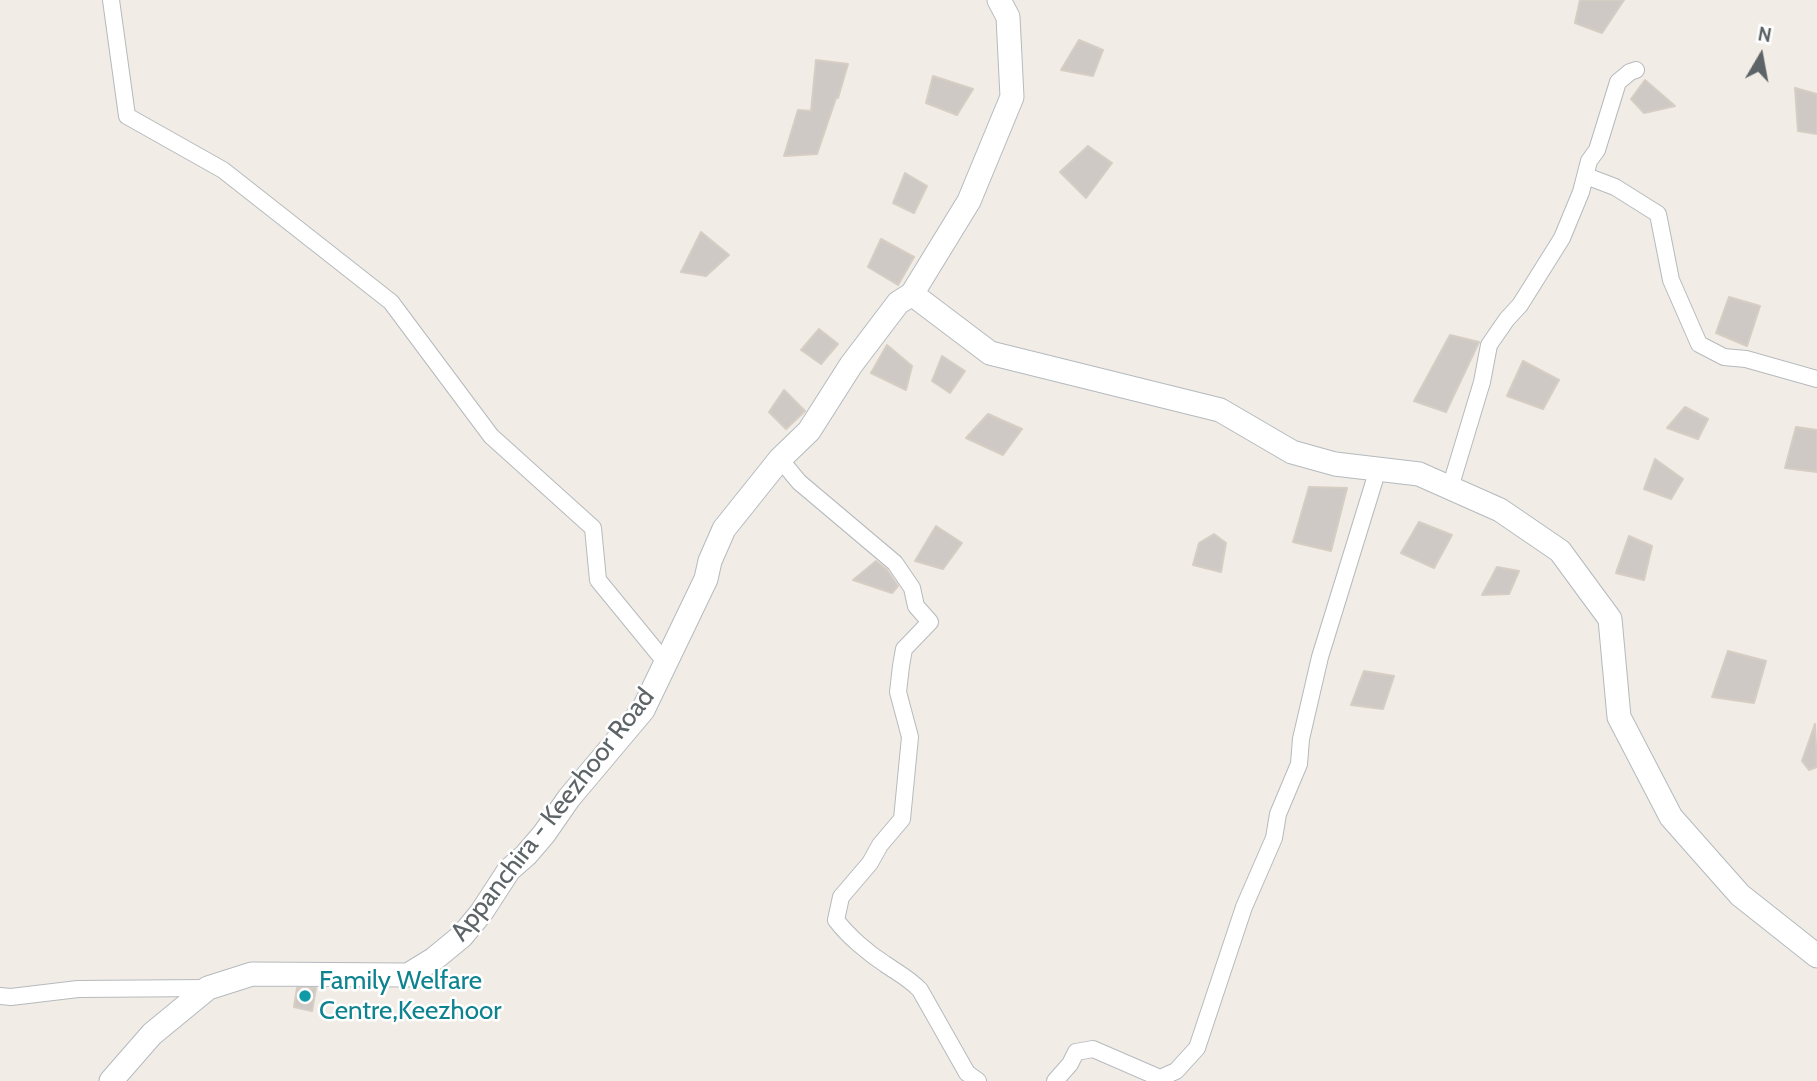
<!DOCTYPE html>
<style>
body{margin:0}
#map{position:relative;width:1817px;height:1081px;overflow:hidden;background:#f1ece6;font-family:Cabin,sans-serif}
canvas{display:block}
.north{position:absolute;left:1726px;top:21px;width:70px;height:70px;-webkit-text-stroke:5px #fff;paint-order:stroke;rotate:10deg;font-size:19px;font-weight:700;line-height:28px;text-align:center;color:#5d6467}
.north::after{content:'';display:block;margin:auto;width:24px;height:32px;background:#5d6467;clip-path:polygon(50% 0,100% 100%,50% 72%,0 100%)}
</style>
<div id="map">
<canvas width="1817" height="1081"></canvas>
<div class="north">N</div>
</div>
<script>
const c = document.querySelector('canvas').getContext('2d');
c.lineJoin = 'round';
function paint(path, color) {
  c.fillStyle = color;
  c.fill(path, 'evenodd');
}
function trace(path, color, width, dash) {
  c.strokeStyle = color;
  c.lineWidth = width;
  c.lineCap = dash ? 'butt' : 'round';
  c.setLineDash(dash || []);
  c.stroke(path);
}
function drawText(font, color, halo, rows, align = 'center') {
  c.font = font + ' Cabin,sans-serif';
  c.lineWidth = 5;
  c.setLineDash([]);
  c.textBaseline = 'middle';
  c.strokeStyle = halo;
  c.fillStyle = color;
  for (const [text, x, y, turn = 0] of rows) {
    c.save();
    c.translate(x, y);
    c.rotate((+turn || 0) * Math.PI / 180);
    c.textAlign = isNaN(turn) ? turn : align;
    if (halo) c.strokeText(text, 0, 0);
    c.fillText(text, 0, 0);
    c.restore();
  }
}
const building = new Path2D(`
 M1580 0H1624L1602 33 1575 23Z
 M1079 40 1103 50 1093 76 1061 70Z
 M816 60 848 64 838 98H836L817 154 784 156 798 110 811 111Z
 M933 76 973 89 957 115 926 103Z
 M1645 80 1675 106 1644 113 1631 99Z
 M1795 88 1817 94V134L1798 131Z
 M1088 146 1112 163 1086 198 1060 172Z
 M905 173 927 186 914 213 893 203Z
 M701 232 729 255 706 276 681 272Z
 M881 239 914 257 898 285 868 267Z
 M1729 297 1760 306 1747 346 1716 333Z
 M819 329 838 344 821 364 801 350Z
 M1450 335 1479 342 1446 412 1414 401Z
 M887 345 912 366 906 390 871 373Z
 M942 356 965 371 950 393 932 381Z
 M1523 361 1559 380 1543 409 1507 396Z
 M784 390 805 411 786 429 769 412Z
 M1685 407 1708 419 1698 439 1667 428Z
 M988 414 1022 429 1003 455 966 438Z
 M1796 427 1817 430V472L1785 468Z
 M1655 459 1683 479 1671 499 1644 489Z
 M1309 487 1347 488 1331 551 1293 542Z
 M1419 522 1452 535 1434 568 1401 553Z
 M936 526 962 543 943 569 915 561Z
 M1214 534 1226 543 1221 572 1193 565 1199 543Z
 M1629 536 1652 546 1644 580 1616 573Z
 M876 561 887 570 898 586 892 593 853 580Z
 M1497 567 1519 571 1509 594 1482 595Z
 M1728 651 1766 661 1754 703 1712 697Z
 M1364 671 1394 676 1383 709 1351 705Z
 M1815 724 1817 767 1809 770 1802 761Z
 M297 988H316L312 1011 294 1007Z`);
paint(building, '#cec9c5');
trace(building, '#d6cdc3', 2);
const street = new Path2D(`
 M111 0 127 116 223 170 391 302 491 436 593 528 598 580 666 663
 M1586 176 1615 187 1658 214 1671 280 1699 344 1724 357 1746 359 1817 379
 M780 459 799 482 895 563 912 588 916 606 930 622 904 649 901 666 898 692 910 737 902 819 880 845 870 863 841 897 836 920C848 936 868 953 885 964 898 973 910 979 920 990L967 1073 978 1081
 M1450 488 1482 382 1489 345 1507 319 1520 305 1562 238 1581 192 1589 161 1597 150 1618 82 1630 72 1636 70
 M0 996 11 997 78 989 208 988
 M1055 1081 1070 1064 1076 1052 1093 1049 1160 1078 1176 1071 1197 1048 1244 907 1274 838 1278 814 1299 764 1301 739 1320 657 1378 469`);
const secondary = new Path2D(`
 M912 294 990 353 1220 410 1292 452 1335 464 1419 474 1500 510 1560 551 1610 619 1619 717 1671 817 1740 895 1817 956
 M111 1081 152 1034 208 988 252 974 408 975 434 959 462 936 481 913 509 870 526 855 544 834 569 798 643 710 706 579 710 561 724 529 780 459 809 431 851 365 898 303 912 294 969 201 1012 97 1008 17 999 0`);
trace(street, '#b6babd', 18);
trace(secondary, '#b4babe', 25);
trace(street, '#fff', 16);
trace(secondary, '#fff', 23);
for (const [x, y, r, color] of [
 [305,996,7,"#0f9aa8"]
]) {
  const dot = new Path2D();
  dot.arc(x, y, r, 0, 2 * Math.PI);
  c.fillStyle = color;
  c.fill(dot);
  trace(dot, '#fff', 2.5);
}
drawText('26px', '#5d6467', '#fff', [
 ["Appanchira - Keezhoor Road",553,815,-52]
]);
drawText('26px', '#0d838f', '#fff', [
 ["Family Welfare",319,981],
 ["Centre,Keezhoor",319,1011]
], 'left');
</script>
